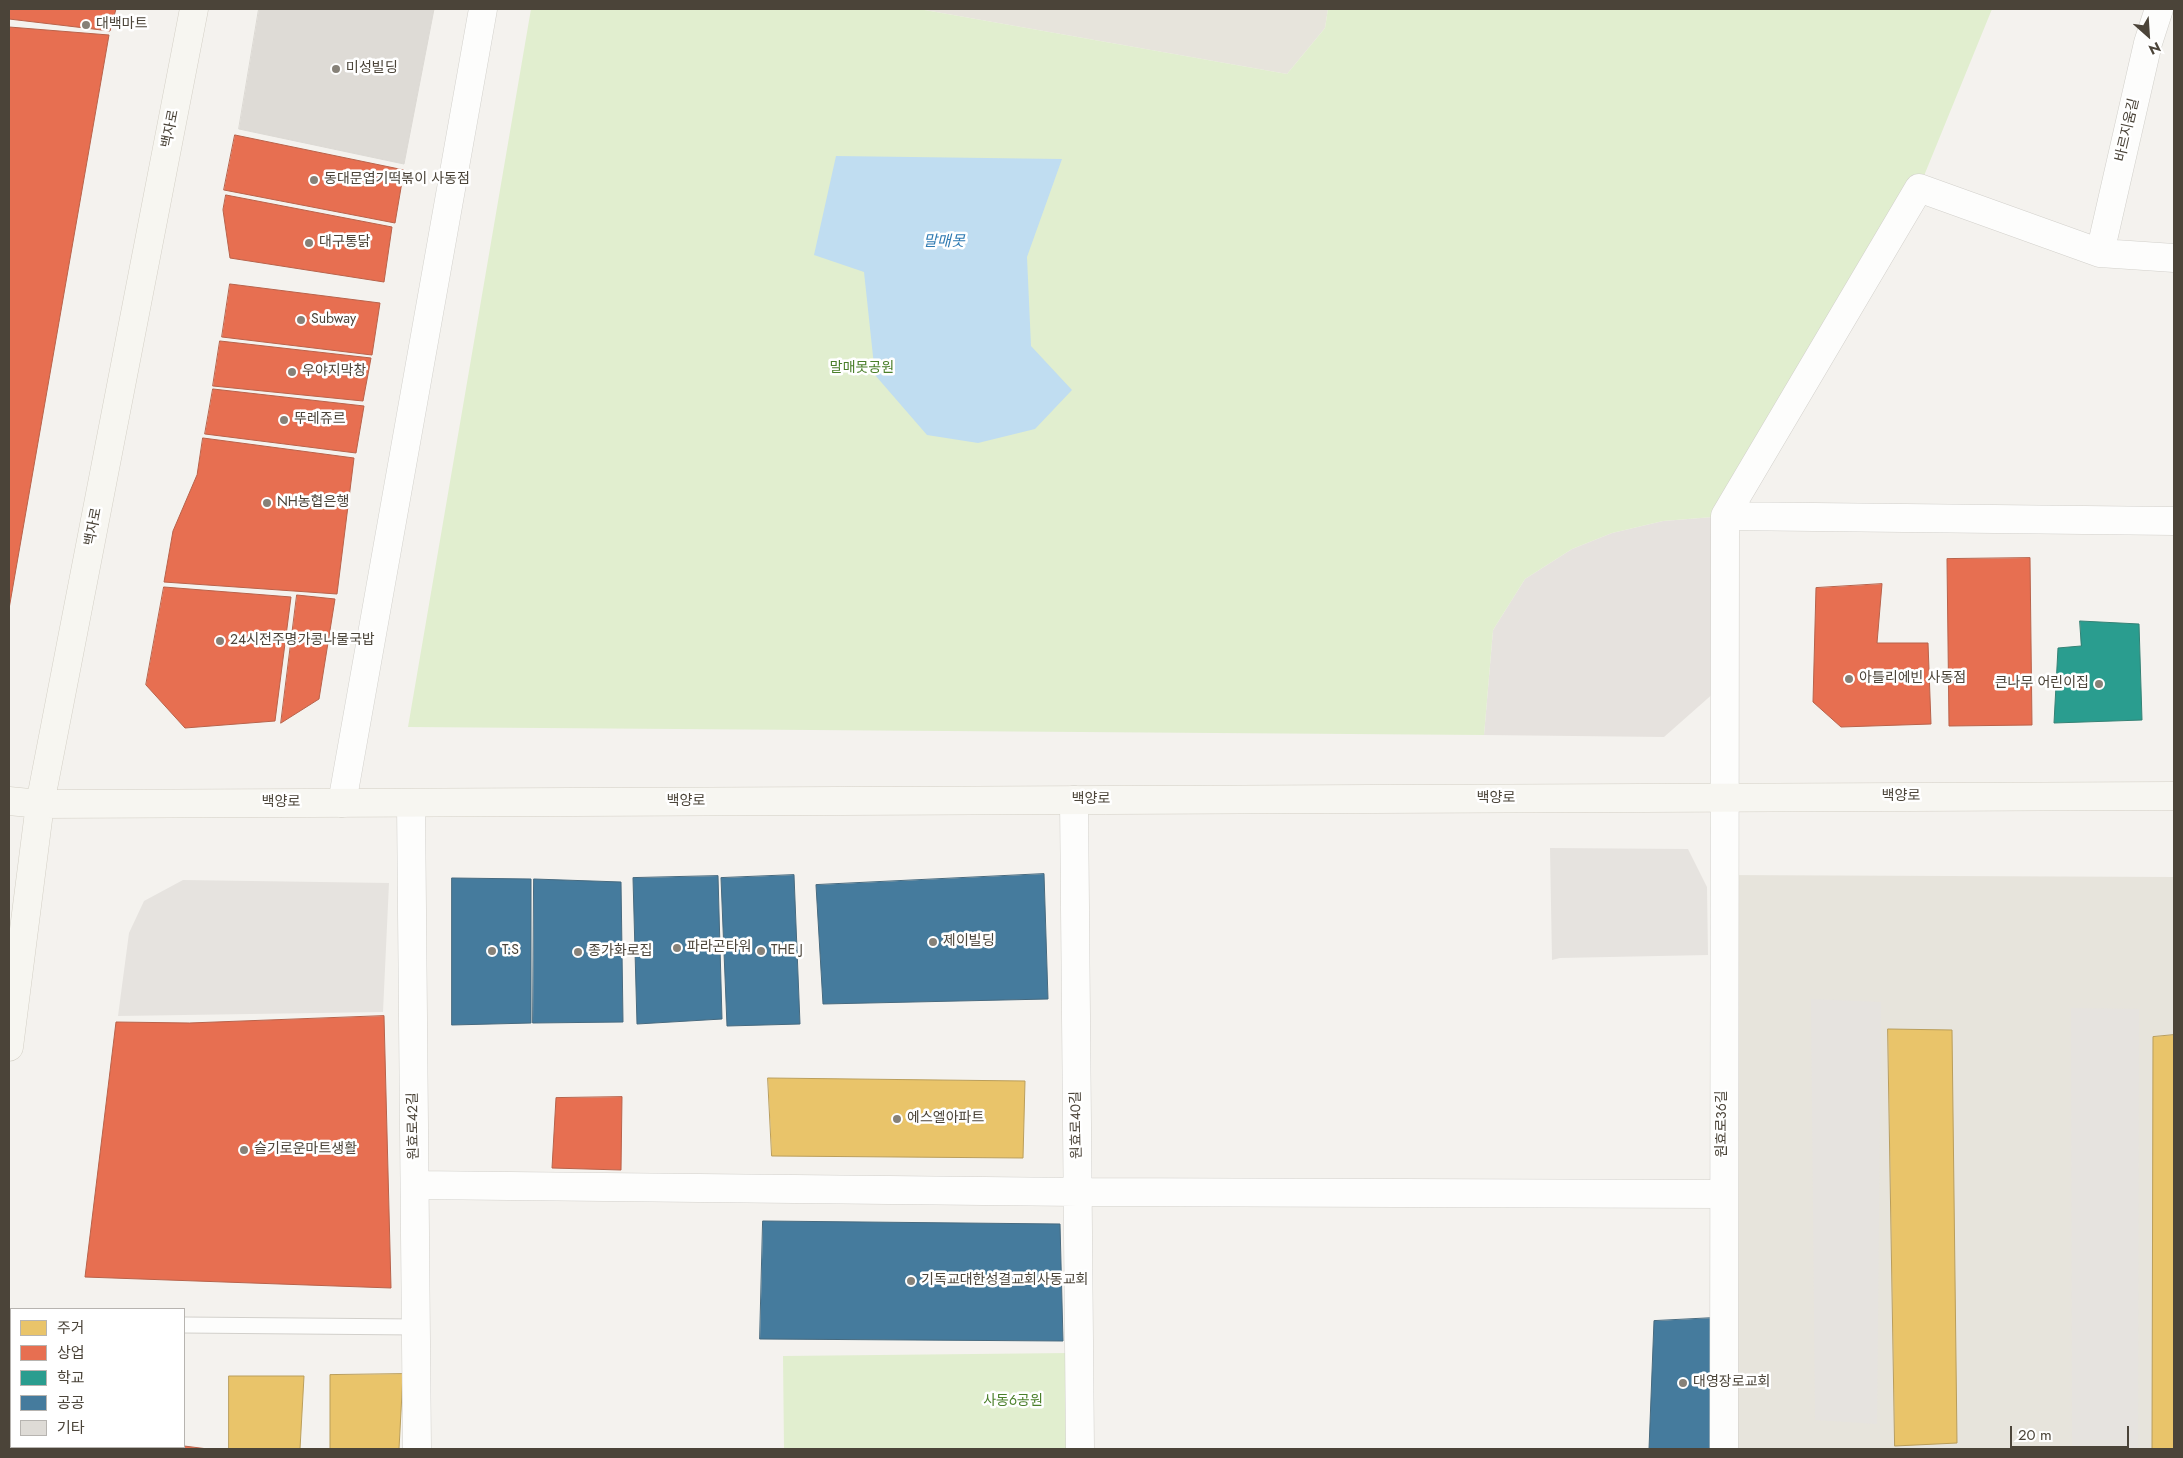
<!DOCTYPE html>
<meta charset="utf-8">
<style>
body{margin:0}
#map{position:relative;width:2183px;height:1458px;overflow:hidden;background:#f4f2ee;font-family:Jost,"Noto Sans KR",sans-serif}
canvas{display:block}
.frame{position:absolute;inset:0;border:10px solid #4b4439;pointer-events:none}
.legend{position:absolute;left:10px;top:1308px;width:175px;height:140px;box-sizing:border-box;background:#fff;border:1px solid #b7b4b0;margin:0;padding:6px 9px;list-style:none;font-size:15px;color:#4b4439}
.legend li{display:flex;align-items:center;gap:10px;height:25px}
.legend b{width:25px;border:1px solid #b7b4b0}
.north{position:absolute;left:2123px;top:10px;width:50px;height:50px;-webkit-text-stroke:4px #fff;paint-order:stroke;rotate:154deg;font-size:14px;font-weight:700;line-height:20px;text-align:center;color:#4b4439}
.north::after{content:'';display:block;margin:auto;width:18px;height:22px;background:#4b4439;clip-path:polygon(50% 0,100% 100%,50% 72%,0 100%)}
.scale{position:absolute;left:2010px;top:1426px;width:119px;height:22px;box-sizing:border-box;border:2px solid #4b4439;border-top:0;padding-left:6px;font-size:15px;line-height:18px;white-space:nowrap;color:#4b4439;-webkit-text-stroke:4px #fff;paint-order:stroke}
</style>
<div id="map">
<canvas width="2183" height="1458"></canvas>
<div class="frame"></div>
<ul class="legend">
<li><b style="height:14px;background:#e9c46a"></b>주거</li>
<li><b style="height:14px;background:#e76f51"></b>상업</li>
<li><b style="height:14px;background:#2a9d8f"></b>학교</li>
<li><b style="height:14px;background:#457b9d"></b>공공</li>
<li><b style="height:14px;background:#dedbd6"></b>기타</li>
</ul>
<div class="north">N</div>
<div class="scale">20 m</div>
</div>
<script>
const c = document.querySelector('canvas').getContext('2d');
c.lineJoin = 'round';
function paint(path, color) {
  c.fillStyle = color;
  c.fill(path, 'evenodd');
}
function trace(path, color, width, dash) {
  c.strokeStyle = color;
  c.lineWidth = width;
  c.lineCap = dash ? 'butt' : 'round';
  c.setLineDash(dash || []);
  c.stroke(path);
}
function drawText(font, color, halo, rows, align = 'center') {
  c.font = font + ' Jost,"Noto Sans KR",sans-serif';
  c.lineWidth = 5;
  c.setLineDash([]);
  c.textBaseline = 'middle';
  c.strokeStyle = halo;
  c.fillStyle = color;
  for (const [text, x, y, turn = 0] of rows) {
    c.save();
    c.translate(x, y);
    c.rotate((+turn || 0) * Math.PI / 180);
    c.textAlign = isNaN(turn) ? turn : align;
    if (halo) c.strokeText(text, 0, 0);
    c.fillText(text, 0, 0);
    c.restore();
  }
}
paint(new Path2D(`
 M919 9H1328L1325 28 1287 74Z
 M1723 875 2174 877V1449H1723Z`), '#e7e4dc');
paint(new Path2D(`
 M1725 516 1724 684 1664 737 1484 735 1493 630 1525 579 1572 549 1612 533 1663 521Z`), '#e6e2de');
paint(new Path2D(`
 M531 9H919L1287 74 1325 28 1328 9H1992L1919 188 1725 516 1663 521 1612 533 1572 549 1525 579 1493 630 1484 735 408 727Z
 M1069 1353 1071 1449H784L783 1356Z`), '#e1eecf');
paint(new Path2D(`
 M1550 848 1688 849 1707 887 1708 955 1560 958 1552 960Z
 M183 880 389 883 383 1012 118 1016 129 933 144 901Z
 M1811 999 1881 1002 1877 1424 1815 1420Z
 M2071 1008 2139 1009 2138 1449H2072Z`), '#e6e3df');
paint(new Path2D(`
 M836 156 1062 159 1027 257 1031 346 1072 390 1035 429 978 443 927 435 875 375 864 272 814 255Z`), '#c0ddf1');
const homes = new Path2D(`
 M1888 1029 1952 1030 1957 1443 1895 1446Z
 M2174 1035V1449H2152L2153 1037Z
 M768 1078 1025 1081 1023 1158 772 1156Z
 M403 1374 399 1449H330V1375Z
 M229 1376H304L300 1449H229Z`);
paint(homes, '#e9c46a');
trace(homes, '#ba9e5b', 1);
const shops = new Path2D(`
 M9 9H116L110 31 9 19Z
 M9 27 109 35 9 609Z
 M235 135 404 170 395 223 224 190Z
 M226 195 392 227 384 282 230 258 223 210Z
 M230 284 380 303 372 355 222 337Z
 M220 341 371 358 363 401 213 386Z
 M213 389 364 406 356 453 205 434Z
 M203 438 354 458 337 594 164 582 173 531 197 475Z
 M2030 558 2032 725 1949 726 1947 559Z
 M1882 584 1877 643H1928L1931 724 1841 727 1813 702 1816 588Z
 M164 587 291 597 275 721 185 728 146 685Z
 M297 595 335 599 319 699 281 723Z
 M384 1016 391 1288 85 1277 116 1022 189 1023Z
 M622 1097 621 1170 552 1168 556 1098Z
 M184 1446 208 1449H60L61 1447Z`);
paint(shops, '#e76f51');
trace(shops, '#b8624a', 1);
const schools = new Path2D(`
 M2080 621 2139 624 2142 720 2054 723 2058 648 2081 646Z`);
paint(schools, '#2a9d8f');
trace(schools, '#348275', 1);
const public = new Path2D(`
 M1044 874 1048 999 823 1004 816 885Z
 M794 875 800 1024 727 1026 721 878Z
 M718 876 722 1019 637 1024 633 878Z
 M452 878 531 879V1023L452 1025Z
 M534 879 621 882 623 1022 533 1023Z
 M763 1221 1060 1224 1063 1341 760 1339Z
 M1714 1318V1449H1649L1654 1321Z`);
paint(public, '#457b9d');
trace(public, '#476a7f', 1);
const building = new Path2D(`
 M259 9H434L404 164 239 129Z`);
paint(building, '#dedbd6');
trace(building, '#dcd9d4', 1);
const lane = new Path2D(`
 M9 1324H11
 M184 1325 416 1327`);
const street = new Path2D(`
 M2100 253 2148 43 2159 9
 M1725 516 2174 521
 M1074 800 1080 1449
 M342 803 483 9
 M411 803 417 1449
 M415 1185 1078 1192 1723 1194
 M1724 1449 1725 516 1919 188 2100 253 2174 258`);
const secondary = new Path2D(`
 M9 801 40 804 2174 796
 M9 1047 40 804 194 9`);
trace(lane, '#d2d0cb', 17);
trace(street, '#d2d0cb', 29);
trace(secondary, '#d3cfc5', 29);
trace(lane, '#fdfdfc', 15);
trace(street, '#fdfdfc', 28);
trace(secondary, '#f7f6f1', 28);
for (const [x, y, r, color] of [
 [86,25,5,"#868178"],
 [336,69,5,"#868178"],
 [314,180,5,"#868178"],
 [309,243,5,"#868178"],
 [301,320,5,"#868178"],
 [292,372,5,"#868178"],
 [284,420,5,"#868178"],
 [267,503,5,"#868178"],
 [220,641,5,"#868178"],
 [1849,679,5,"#868178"],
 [2099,684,5,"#868178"],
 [933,942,5,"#868178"],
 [677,948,5,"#868178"],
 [492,951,5,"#868178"],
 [761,951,5,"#868178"],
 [578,952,5,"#868178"],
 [897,1119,5,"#868178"],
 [244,1150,5,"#868178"],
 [911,1281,5,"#868178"],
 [1683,1383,5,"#868178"]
]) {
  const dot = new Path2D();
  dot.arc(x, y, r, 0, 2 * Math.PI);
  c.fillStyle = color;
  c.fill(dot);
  trace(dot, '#fff', 2);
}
drawText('14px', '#4b4439', '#fff', [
 ["대백마트",96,25],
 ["미성빌딩",346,69],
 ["동대문엽기떡볶이 사동점",324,180],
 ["대구통닭",319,243],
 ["Subway",311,320],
 ["우야지막창",302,372],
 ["뚜레쥬르",294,420],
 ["NH농협은행",277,503],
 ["24시전주명가콩나물국밥",230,641],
 ["아틀리에빈 사동점",1859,679],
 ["큰나무 어린이집",2089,684,"right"],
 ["제이빌딩",943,942],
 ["파라곤타워",687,948],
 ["T.S",502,951],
 ["THE J",771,951],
 ["종가화로집",588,952],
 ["에스엘아파트",907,1119],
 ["슬기로운마트생활",254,1150],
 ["기독교대한성결교회사동교회",921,1281],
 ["대영장로교회",1693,1383]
], 'left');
drawText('14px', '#4b4439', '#fff', [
 ["백자로",171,129,-79],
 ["바르지움길",2128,130,-77],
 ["백자로",94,527,-79],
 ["백양로",1901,797],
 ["백양로",1496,799],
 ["백양로",1091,800],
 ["백양로",686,802],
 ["백양로",281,803],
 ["원효로36길",1723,1124,-90],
 ["원효로40길",1077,1125,-91],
 ["원효로42길",414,1126,-91]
]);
drawText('14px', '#4a7f2a', '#fff', [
 ["말매못공원",862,369],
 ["사동6공원",1013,1402]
]);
drawText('italic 15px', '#2e7ab2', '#fff', [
 ["말매못",944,242]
]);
</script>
